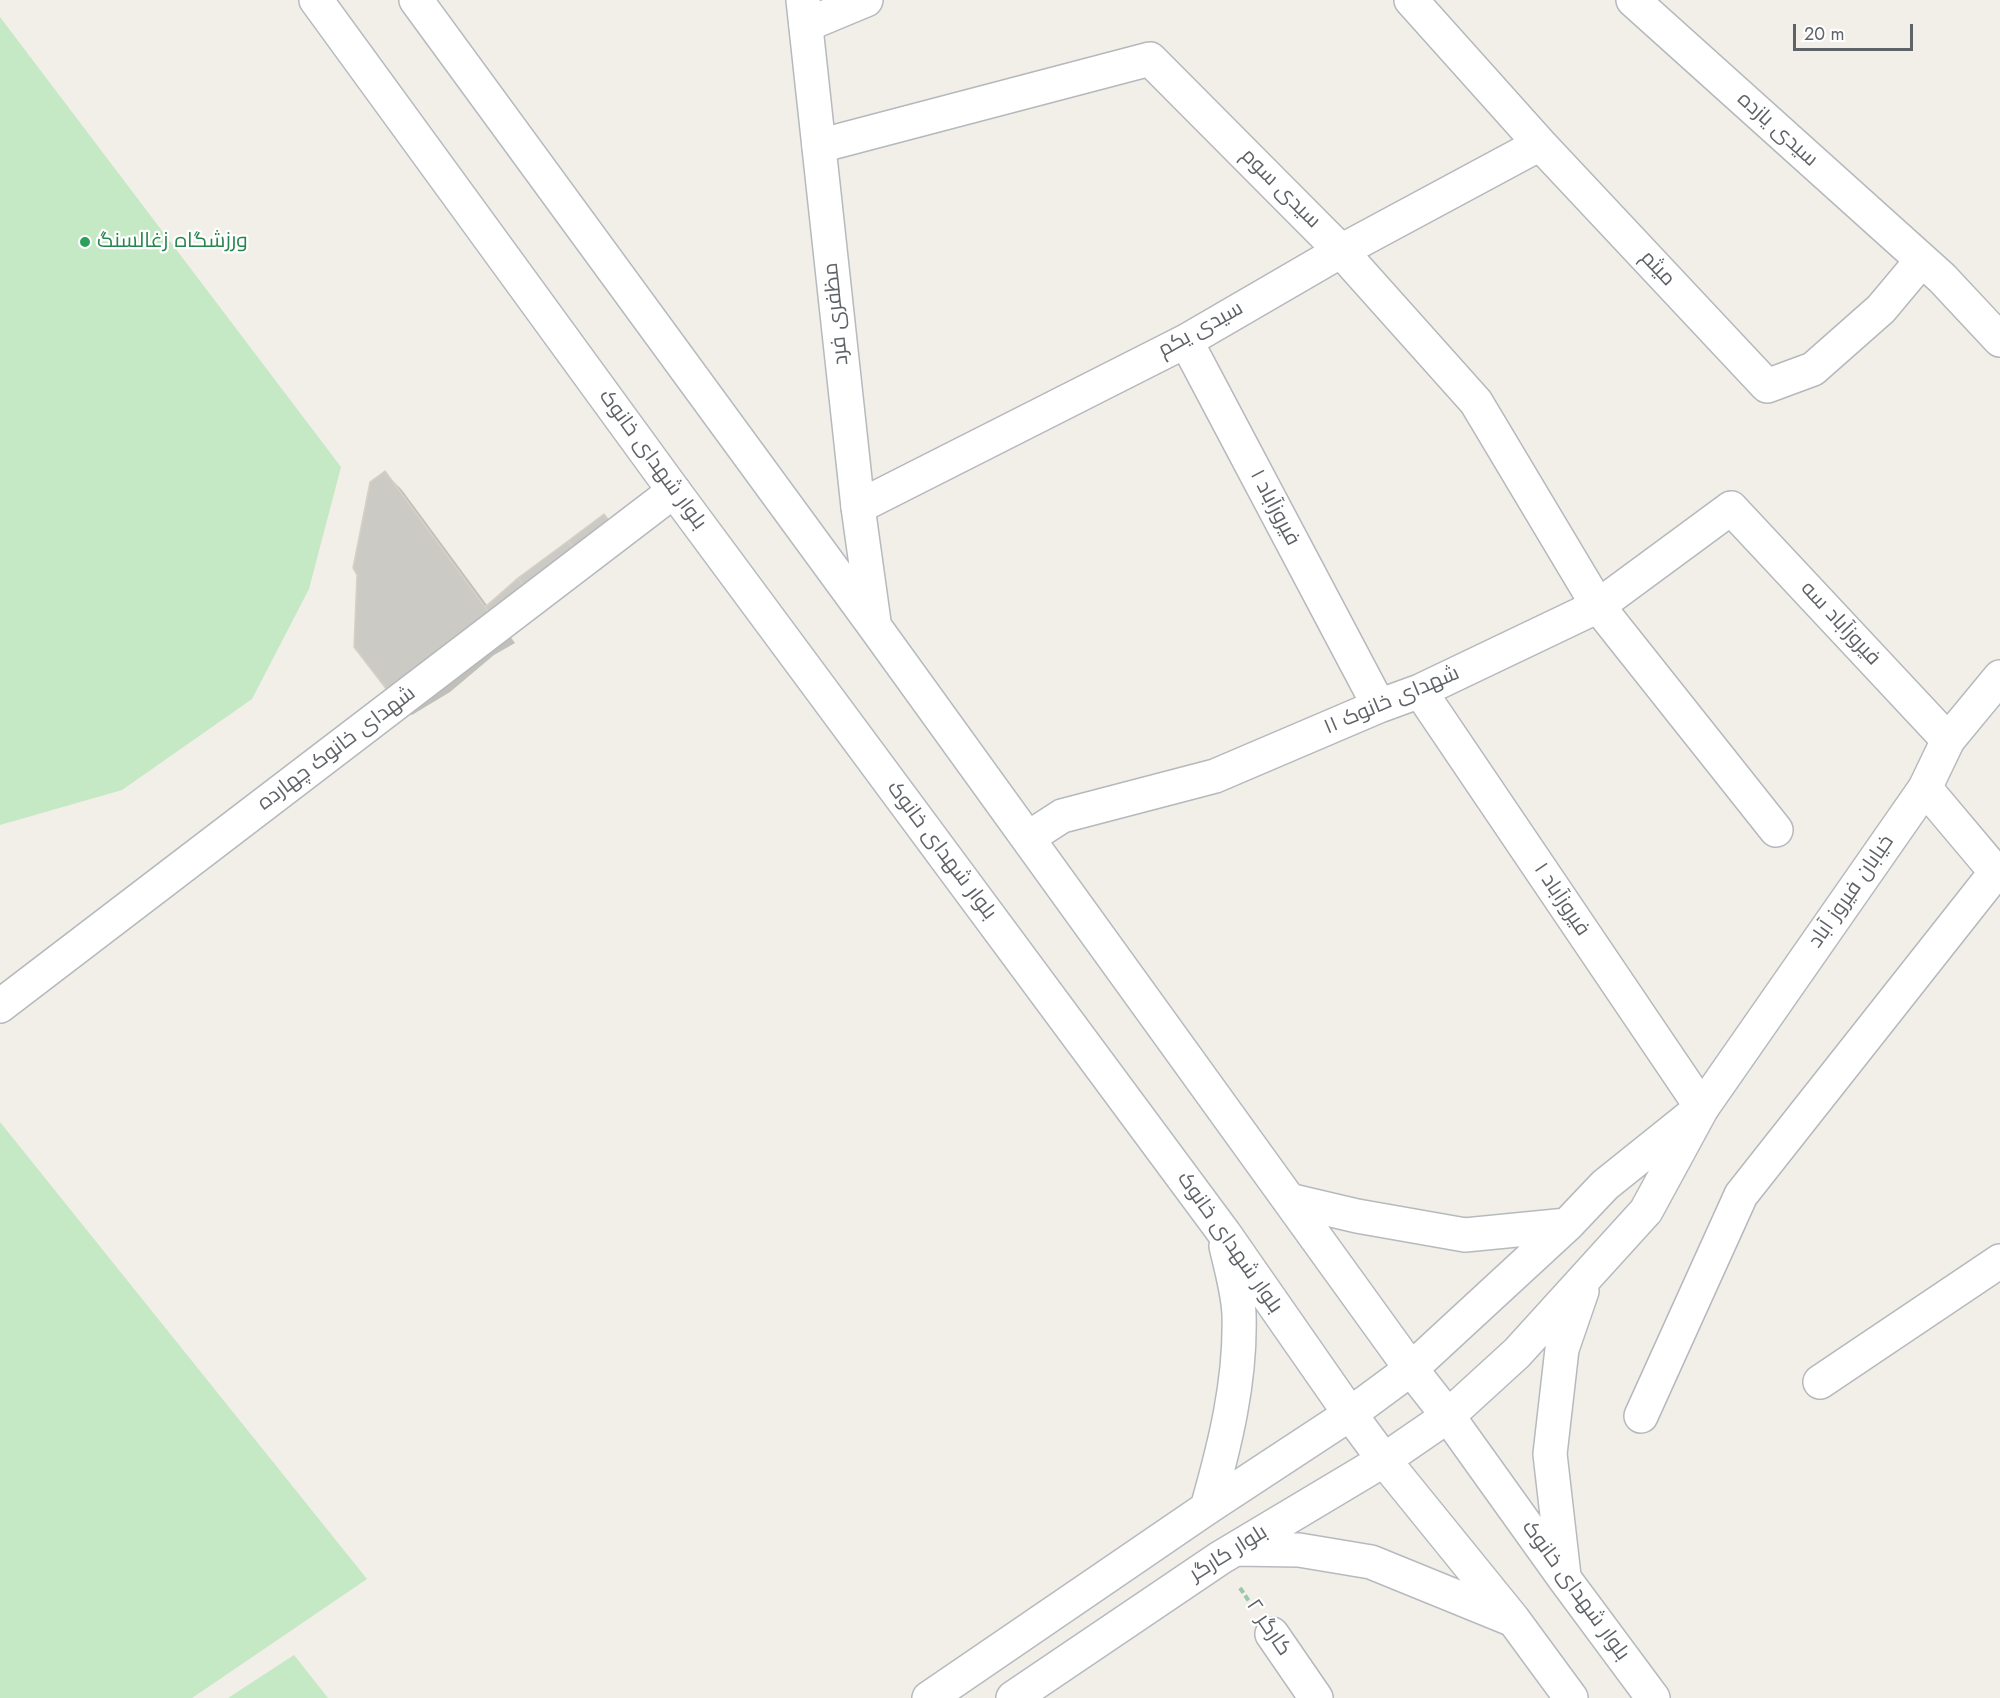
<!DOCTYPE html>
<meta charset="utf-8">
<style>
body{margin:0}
#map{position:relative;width:2000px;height:1698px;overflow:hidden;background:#f1efe8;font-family:Jost,sans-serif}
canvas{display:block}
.scale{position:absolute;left:1793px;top:24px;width:120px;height:27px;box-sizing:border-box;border:3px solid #5f6368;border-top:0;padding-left:8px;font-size:18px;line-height:21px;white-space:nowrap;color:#5f6368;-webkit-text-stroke:4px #fff;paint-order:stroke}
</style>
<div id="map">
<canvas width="2000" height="1698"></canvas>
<div class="scale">20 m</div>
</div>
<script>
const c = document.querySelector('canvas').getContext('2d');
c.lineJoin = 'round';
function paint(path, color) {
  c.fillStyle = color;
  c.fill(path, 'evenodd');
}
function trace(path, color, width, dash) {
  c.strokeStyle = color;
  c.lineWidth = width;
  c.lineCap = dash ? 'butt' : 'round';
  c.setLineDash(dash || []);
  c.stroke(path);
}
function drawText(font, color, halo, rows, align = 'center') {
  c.font = font + ' Jost,Cairo,sans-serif';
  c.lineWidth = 4.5;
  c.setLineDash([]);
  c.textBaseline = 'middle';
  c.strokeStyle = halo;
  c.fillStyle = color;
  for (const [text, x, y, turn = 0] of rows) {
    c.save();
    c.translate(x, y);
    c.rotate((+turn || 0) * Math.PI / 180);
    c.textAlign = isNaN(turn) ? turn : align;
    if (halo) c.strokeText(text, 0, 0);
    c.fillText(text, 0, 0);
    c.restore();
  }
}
paint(new Path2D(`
 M0 17 341 467 309 589 252 699 122 790 0 825Z
 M0 1122 367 1579 192 1698H0Z
 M294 1655 328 1698H228Z`), '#c5e8c5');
paint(new Path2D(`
 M385 473 402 490 515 643 494 655 450 692 412 715 395 698Z`), '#0003');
const building = new Path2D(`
 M385 471 499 626 394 699 354 647 357 575 353 568 370 482Z
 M604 514 620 535 585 562 568 541Z
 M568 541 585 562 534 600 518 578Z
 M518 578 534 600 499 626 485 607Z`);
paint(building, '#cccac5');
trace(building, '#d6d1c6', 1.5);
const street = new Path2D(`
 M1411 0 1540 144 1767 386 1813 369 1881 309 1922 260
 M1633 0 1942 278 2000 340
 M806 25 866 0
 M819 146 1150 59 1341 251 1476 402 1598 606 1776 830
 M1186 341 1379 706
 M858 507 1186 341 1341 251 1540 144
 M1420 691 1702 1108
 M1925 788 2000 877
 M1028 838 1062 816 1215 776 1379 706 1420 691 1598 606 1731 508 1948 740
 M0 1006 674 491
 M1820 1382 2000 1261
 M1641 1416 1741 1195 1996 872
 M1272 1634 1316 1698`);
const secondary = new Path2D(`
 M316 0 674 491 1224 1233 1350 1414 1384 1460 1513 1619 1571 1698
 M416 0 875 627 1411 1369 1448 1416 1564 1578 1653 1698
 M803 0 858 507 874 622
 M1289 1200 1357 1216 1465 1235 1567 1225
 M1207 1508C1225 1445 1241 1381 1239 1314 1238 1292 1231 1268 1226 1246
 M1237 1549 1299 1550 1371 1562 1511 1619
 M1564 1576 1550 1454 1562 1349 1582 1291
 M929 1698 1207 1508 1350 1414 1411 1369 1567 1225 1605 1185 1691 1116
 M1013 1698 1220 1558 1384 1460 1448 1416 1517 1353 1646 1211 1702 1108 1925 788 1948 740 2000 677`);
trace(street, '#b5b8bc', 36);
trace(secondary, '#b6babf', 36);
trace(new Path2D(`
 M1240 1588 1251 1604`), '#9cc7a9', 4, [6, 3]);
trace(street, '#fff', 33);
trace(secondary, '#fff', 33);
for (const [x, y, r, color] of [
 [85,242,6,"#2e9e5b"]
]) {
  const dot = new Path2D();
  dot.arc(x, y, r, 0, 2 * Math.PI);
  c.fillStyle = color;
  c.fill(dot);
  trace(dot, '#fff', 2);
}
drawText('21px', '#5f6368', '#fff', [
 ["سیدی یازده",1777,130,42],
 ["سیدی سوم",1280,189,45],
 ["میثم",1657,269,47],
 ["مظفری فرد",837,314,-96],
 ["سیدی یکم",1201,330,-29],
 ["بلوار شهدای خانوک",652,460,54],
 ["فیروزآباد ۱",1274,508,62],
 ["فیروزآباد سه",1840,624,47],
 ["شهدای خانوک ۱۱",1392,701,-23],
 ["شهدای خانوک چهارده",337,749,-37],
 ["بلوار شهدای خانوک",941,851,53],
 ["خیابان فیروز آباد",1852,892,-55],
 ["فیروزآباد ۱",1561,900,56],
 ["بلوار شهدای خانوک",1229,1243,55],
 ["بلوار کارگر",1229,1554,-32],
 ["بلوار شهدای خانوک",1575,1591,54],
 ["کارگر ۲",1268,1628,56]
]);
drawText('21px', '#27864d', '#fff', [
 ["ورزشگاه زغالسنگ",97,242]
], 'left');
</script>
